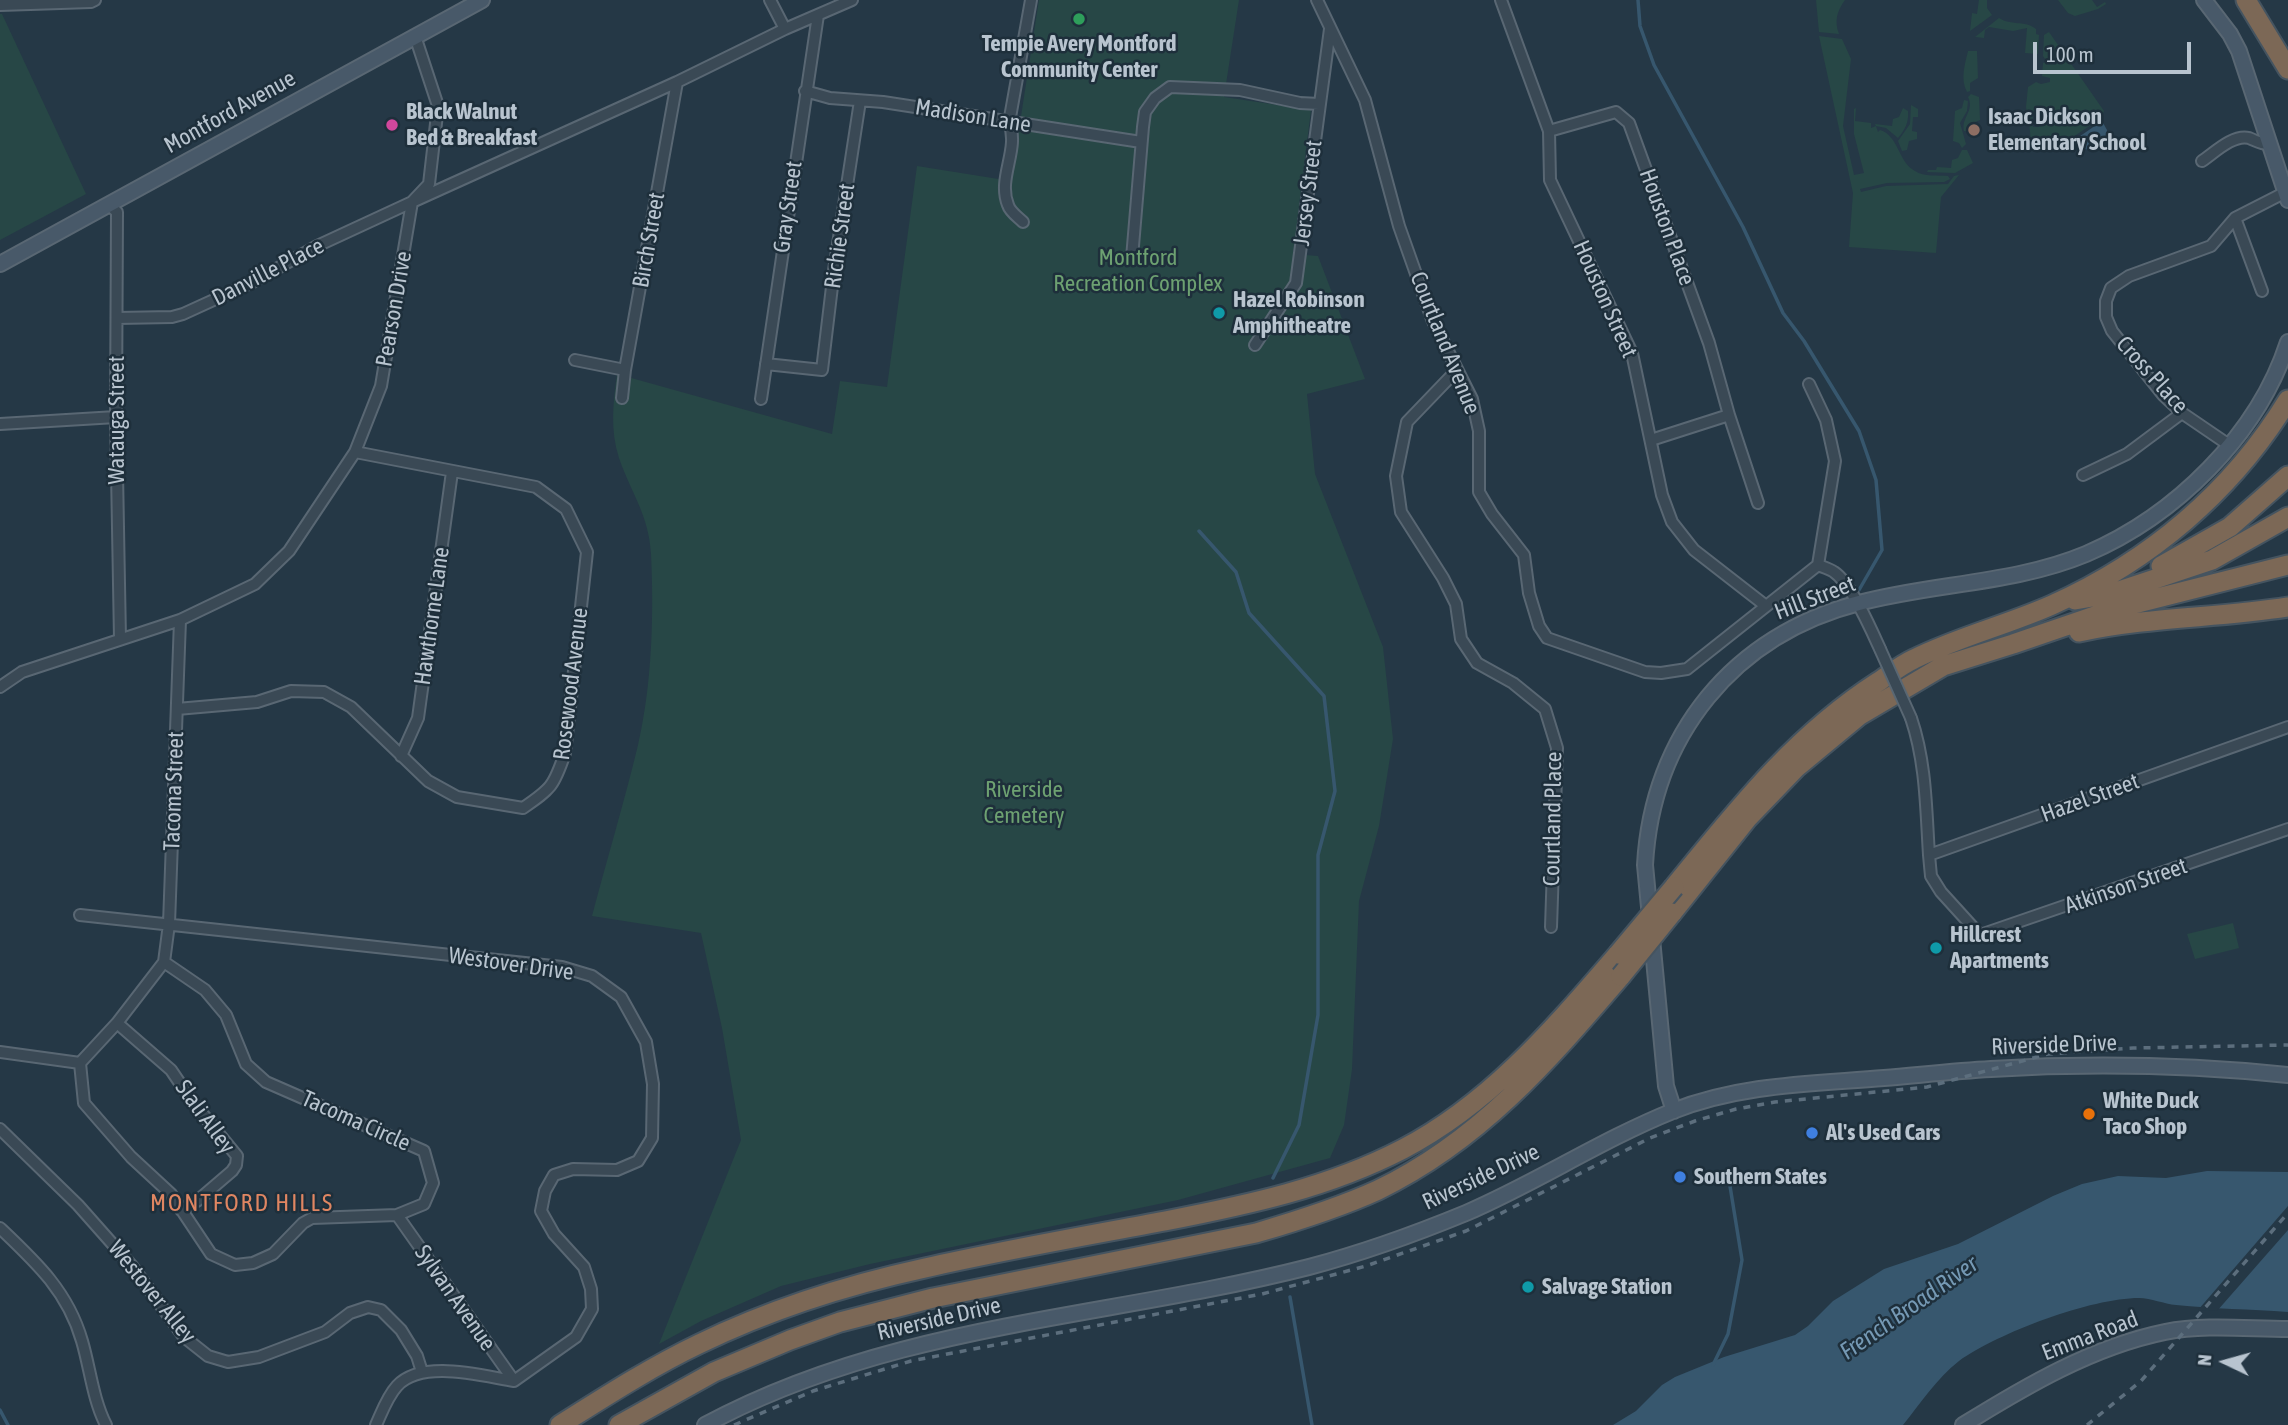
<!DOCTYPE html>
<style>
body{margin:0}
#map{position:relative;width:2288px;height:1425px;overflow:hidden;background:#253846;font-family:"Asap Condensed",sans-serif}
canvas{display:block}
.north{position:absolute;left:2190px;top:1327px;width:70px;height:70px;-webkit-text-stroke:5px #1e2f3b;paint-order:stroke;rotate:275deg;font-size:19px;font-weight:700;line-height:28px;text-align:center;color:#b8c4cf}
.north::after{content:'';display:block;margin:auto;width:24px;height:32px;background:#b8c4cf;clip-path:polygon(50% 0,100% 100%,50% 72%,0 100%)}
.scale{position:absolute;left:2033px;top:42px;width:158px;height:32px;box-sizing:border-box;border:4px solid #b8c4cf;border-top:0;padding-left:9px;font-size:21px;line-height:24px;white-space:nowrap;color:#b8c4cf;-webkit-text-stroke:5px #1e2f3b;paint-order:stroke}
</style>
<div id="map">
<canvas width="2288" height="1425"></canvas>
<div class="north">N</div>
<div class="scale">100 m</div>
</div>
<script>
const c = document.querySelector('canvas').getContext('2d');
c.lineJoin = 'round';
function paint(path, color) {
  c.fillStyle = color;
  c.fill(path, 'evenodd');
}
function trace(path, color, width, dash) {
  c.strokeStyle = color;
  c.lineWidth = width;
  c.lineCap = dash ? 'butt' : 'round';
  c.setLineDash(dash || []);
  c.stroke(path);
}
function drawText(font, color, halo, rows, align = 'center') {
  c.font = font + ' "Asap Condensed",sans-serif';
  c.lineWidth = 5;
  c.setLineDash([]);
  c.textBaseline = 'middle';
  c.strokeStyle = halo;
  c.fillStyle = color;
  for (const [text, x, y, turn = 0] of rows) {
    c.save();
    c.translate(x, y);
    c.rotate((+turn || 0) * Math.PI / 180);
    c.textAlign = isNaN(turn) ? turn : align;
    if (halo) c.strokeText(text, 0, 0);
    c.fillText(text, 0, 0);
    c.restore();
  }
}
paint(new Path2D(`
 M1039 0H1239L1224 97 1311 110 1293 254 1318 256 1365 379 1307 394 1315 474 1383 647 1393 739 1379 826 1359 901 1352 1069 1344 1125 1330 1158 1178 1200 870 1264 781 1286 701 1321 659 1344 741 1140 722 1028 701 933 592 916C607 859 624 803 638 745 652 684 654 616 651 554 649 515 631 493 619 458 610 430 613 403 617 374L832 434 840 381 887 387 917 166 1011 181Z
 M1816 0H1845C1837 11 1834 21 1839 34L1819 32Z
 M1979 0H1987V8L1992 15 1970 31 1972 13 1977 14Z
 M2058 0H2092L2097 7 2105 2 2106 4 2098 9 2075 16 2068 13Z
 M0 14H2L86 194 0 240Z
 M1999 18C2011 26 2025 20 2036 29V34L2039 35 2038 54 2025 53 2027 28 2013 31 1989 27 1985 30 1984 38 1975 37Z
 M2049 32 2104 111 2100 119 2067 141 2031 142 2029 122H2032L2033 127H2039V116L2033 115 2032 120H2028L2026 107 2028 87 2036 82 2041 84 2050 82V78L2042 76 2043 63 2047 62 2043 56 2044 35Z
 M1819 36 1842 39 1851 59 1843 126 1854 175 1864 173 1854 134V109L1856 108 1855 121 1871 123V128L1876 126 1875 124 1892 126 1893 119 1899 117 1903 108 1908 111C1909 122 1905 130 1898 138L1886 128 1876 126 1878 132 1880 130C1899 136 1898 162 1915 171 1924 177 1938 175 1948 176L1950 179 1944 182 1887 183 1860 189 1861 192 1886 186 1948 184 1954 176 1959 175 1941 197 1936 253 1849 247 1853 193Z
 M1968 51H1977L1978 78 1970 83V91L1967 92C1960 79 1965 64 1968 51Z
 M1971 94 1979 97 1980 120 1973 123 1971 132 1964 131C1961 117 1975 111 1968 97Z
 M1964 100 1968 101 1967 111 1960 123 1966 144 1962 148 1959 143 1953 141 1955 111 1962 108Z
 M1911 105 1918 109V117H1913L1912 131 1917 132V139L1909 141 1907 150 1902 151 1898 141 1910 124Z
 M1962 150H1967L1973 163 1955 173 1927 172 1928 170H1936L1937 167 1951 168 1952 160 1958 158Z
 M2233 923 2239 948 2195 959 2187 934Z`), '#274746');
paint(new Path2D(`
 M2102 121 2107 130C2106 140 2100 148 2089 150L2074 146 2073 141Z
 M2207 1171 2288 1172V1312C2251 1309 2213 1309 2176 1305 2164 1304 2151 1298 2139 1298 2091 1298 1998 1333 1959 1361 1937 1378 1920 1404 1903 1425H1613L1636 1411 1662 1385 1675 1377 1724 1357 1795 1335 1808 1326 1833 1301 1884 1269 1958 1244 2053 1196 2082 1184 2118 1176 2166 1178Z`), '#37576e');
paint(new Path2D(`
 M2288 1206V1230L2217 1311 2198 1310Z`), '#253846');
trace(new Path2D(`
 M1638 0 1640 26 1654 65 1743 227 1783 313 1804 341 1859 431 1876 480 1882 550 1859 590
 M1199 531 1236 572 1249 613 1324 696 1335 791 1318 855V1015L1299 1125 1273 1178
 M1290 1297 1312 1425
 M1713 1365 1728 1334 1742 1260 1729 1180
 M0 1410 8 1425`), '#37576e', 3.5);
const street = new Path2D(`
 M770 0 785 29
 M1317 0 1365 100 1399 226 1432 319 1472 399 1479 431V492L1492 514 1524 555 1529 593 1539 626 1547 638 1645 672 1661 673 1687 669 1818 565
 M1501 0 1549 131 1550 180 1632 353 1662 495 1672 522 1694 550 1766 606
 M0 5 91 2 95 0
 M805 91 830 98 883 102 1141 142
 M1549 131 1616 112 1629 123 1709 343 1729 415 1758 503
 M2202 161C2214 153 2233 134 2249 138 2257 141 2261 145 2271 144
 M109 205 117 212 116 417 120 639
 M2235 218 2262 291
 M1023 222C1018 217 1010 212 1008 205 997 178 1020 149 1009 123L1031 0
 M1132 258 1143 127 1145 112 1155 98 1170 87 1240 90 1300 103 1319 104
 M117 318 172 317 183 314 253 282 317 246 412 202 429 184 438 106 415 36
 M1255 345 1296 283 1330 29
 M575 360 625 370
 M766 364 822 370 834 270 860 101
 M1456 371 1407 422 1396 476 1401 512 1443 578 1456 604 1461 639 1477 663 1513 683 1545 709 1557 748 1551 927
 M1809 384 1826 420 1835 461 1818 565
 M622 398 625 370 677 82
 M761 399 818 15
 M0 424 116 417
 M1651 440 1729 415
 M2229 445 2182 413 2163 395 2112 331 2106 317V301L2111 288 2129 276 2211 246 2235 218 2286 192
 M2083 475 2127 454 2182 413
 M1818 565C1823 567 1830 569 1834 572 1851 583 1871 629 1880 649
 M0 687 22 672 180 620 255 584 289 551 355 452 381 386 412 202 677 82 785 29 852 0
 M177 709 257 702 291 691 324 692 351 707 428 781 457 797 523 808C551 789 554 786 565 753L587 552 566 509 536 487 355 452
 M1911 718C1926 762 1926 808 1929 855
 M2288 727 1929 855 1931 876 1941 892 1980 935 2288 829
 M401 756 418 718 452 472
 M80 915 562 967 592 976 621 997 646 1042 653 1084 652 1138 638 1161 617 1170 573 1169 554 1175 545 1191 541 1211 554 1234 584 1267 591 1289 592 1309 576 1337 514 1381C482 1376 422 1359 397 1386 387 1397 382 1412 376 1425
 M164 962 205 990 226 1015 246 1064 266 1082 424 1151 433 1183 424 1204 397 1215 312 1218 303 1223 273 1254 253 1263 235 1265 211 1254 171 1194 131 1157 84 1103 80 1063 117 1023 164 962 169 924 180 620
 M117 1023 171 1070 192 1101 237 1156 236 1165 232 1171 197 1201 181 1210
 M0 1052 80 1063
 M0 1129 78 1205 132 1266 184 1337 208 1356 228 1362 259 1357 325 1332 350 1313 368 1307 381 1310 401 1330 417 1356 422 1372
 M397 1215 514 1381
 M0 1228C37 1263 68 1292 82 1341 90 1368 93 1400 106 1425`);
const secondary = new Path2D(`
 M2204 0 2230 34 2239 51 2288 200
 M0 264 482 0
 M1674 1111 1666 1086 1645 865C1652 735 1734 635 1859 603 1934 583 2014 584 2086 554 2175 516 2258 435 2288 342
 M705 1425C894 1323 1105 1319 1309 1267 1362 1253 1415 1234 1466 1213 1536 1183 1601 1140 1673 1111 1741 1084 1813 1084 1884 1078 1920 1075 1955 1071 1991 1069 2090 1063 2190 1065 2288 1075
 M1963 1425C2026 1386 2092 1347 2165 1332 2205 1324 2248 1329 2288 1329`);
const highway = new Path2D(`
 M2246 0 2288 69
 M2161 566 2230 527 2288 476
 M2075 600 2110 594 2212 560 2288 517
 M2079 632C2148 617 2219 618 2288 607
 M1674 887C1736 811 1794 736 1878 682 1890 674 1901 665 1914 659 1958 637 2007 625 2052 605 2150 561 2232 492 2288 400
 M1672 913 1747 819 1796 768 1860 715 1943 666 2013 644 2118 608 2288 565
 M560 1425C606 1396 651 1367 699 1344 771 1309 847 1285 925 1268 1004 1250 1085 1236 1165 1221 1247 1205 1328 1188 1403 1149 1491 1103 1554 1028 1618 954
 M619 1425 714 1372 790 1340 840 1322 933 1298 1256 1233C1297 1221 1339 1208 1378 1190 1481 1140 1548 1061 1621 976`);
trace(street, '#596773', 14);
trace(secondary, '#596773', 18);
trace(highway, '#455460', 23);
trace(street, '#3a4955', 10);
trace(secondary, '#485969', 14);
trace(highway, '#7c6856', 19);
trace(new Path2D(`
 M734 1425 813 1391 911 1361 1262 1294 1366 1266 1466 1231 1650 1138 1695 1121 1736 1109 1775 1102 1927 1087 2048 1054 2133 1048 2288 1045
 M2087 1425 2141 1381 2288 1213`), '#5c6e7d', 3.5, [7, 7]);
const streetBridge = new Path2D(`
 M1880 649 1911 718`);
const highwayBridge = new Path2D(`
 M1618 954 1674 887
 M1621 976 1672 913`);
trace(streetBridge, '#596773', 14, []);
trace(highwayBridge, '#455460', 23, []);
trace(streetBridge, '#3a4955', 10);
trace(highwayBridge, '#7c6856', 19);
for (const [x, y, r, color] of [
 [1079,19,7,"#2e9e5b"],
 [392,125,7,"#d1479c"],
 [1974,130,7,"#8d6e63"],
 [1219,313,7,"#0f9aa8"],
 [1936,948,7,"#0f9aa8"],
 [2089,1114,7,"#e8710a"],
 [1812,1133,7,"#3f7fe0"],
 [1680,1177,7,"#3f7fe0"],
 [1528,1287,7,"#0f9aa8"]
]) {
  const dot = new Path2D();
  dot.arc(x, y, r, 0, 2 * Math.PI);
  c.fillStyle = color;
  c.fill(dot);
  trace(dot, '#1e2f3b', 2.5);
}
drawText('bold 23px', '#b8c4cf', '#1e2f3b', [
 ["Tempie Avery Montford",1079,44,"center"],
 ["Community Center",1079,70,"center"],
 ["Black Walnut",406,112],
 ["Bed & Breakfast",406,138],
 ["Isaac Dickson",1988,117],
 ["Elementary School",1988,143],
 ["Hazel Robinson",1233,300],
 ["Amphitheatre",1233,326],
 ["Hillcrest",1950,935],
 ["Apartments",1950,961],
 ["White Duck",2103,1101],
 ["Taco Shop",2103,1127],
 ["Al's Used Cars",1826,1133],
 ["Southern States",1694,1177],
 ["Salvage Station",1542,1287]
], 'left');
drawText('23px', '#b8c4cf', '#1e2f3b', [
 ["Montford Avenue",230,112,-29],
 ["Madison Lane",973,116,9],
 ["Jersey Street",1308,193,-83],
 ["Gray Street",788,207,-82],
 ["Houston Place",1667,227,70],
 ["Richie Street",840,236,-82],
 ["Birch Street",649,240,-80],
 ["Danville Place",268,272,-27],
 ["Houston Street",1605,299,66],
 ["Pearson Drive",394,309,-80],
 ["Courtland Avenue",1445,343,68],
 ["Cross Place",2152,375,48],
 ["Watauga Street",117,420,-90],
 ["Hill Street",1815,598,-21],
 ["Hawthorne Lane",432,616,-82],
 ["Rosewood Avenue",571,684,-83],
 ["Tacoma Street",174,791,-88],
 ["Hazel Street",2090,798,-20],
 ["Courtland Place",1553,819,-89],
 ["Atkinson Street",2126,886,-19],
 ["Westover Drive",511,964,8],
 ["Riverside Drive",2054,1045,-2],
 ["Slali Alley",205,1117,54],
 ["Tacoma Circle",356,1121,24],
 ["Riverside Drive",1481,1177,-25],
 ["Westover Alley",152,1292,51],
 ["Sylvan Avenue",455,1298,55],
 ["Riverside Drive",939,1319,-13],
 ["Emma Road",2090,1336,-21]
]);
drawText('23px', '#6da171', '#1e2f3b', [
 ["Montford",1138,258],
 ["Recreation Complex",1138,284],
 ["Riverside",1024,790],
 ["Cemetery",1024,816]
]);
c.letterSpacing = '2px';
drawText('24px', '#e08662', '#1e2f3b', [
 ["MONTFORD HILLS",242,1203]
]);
c.letterSpacing = '0px';
drawText('italic 24px', '#7599b4', '#1e2f3b', [
 ["French Broad River",1909,1308,-35]
]);
</script>
